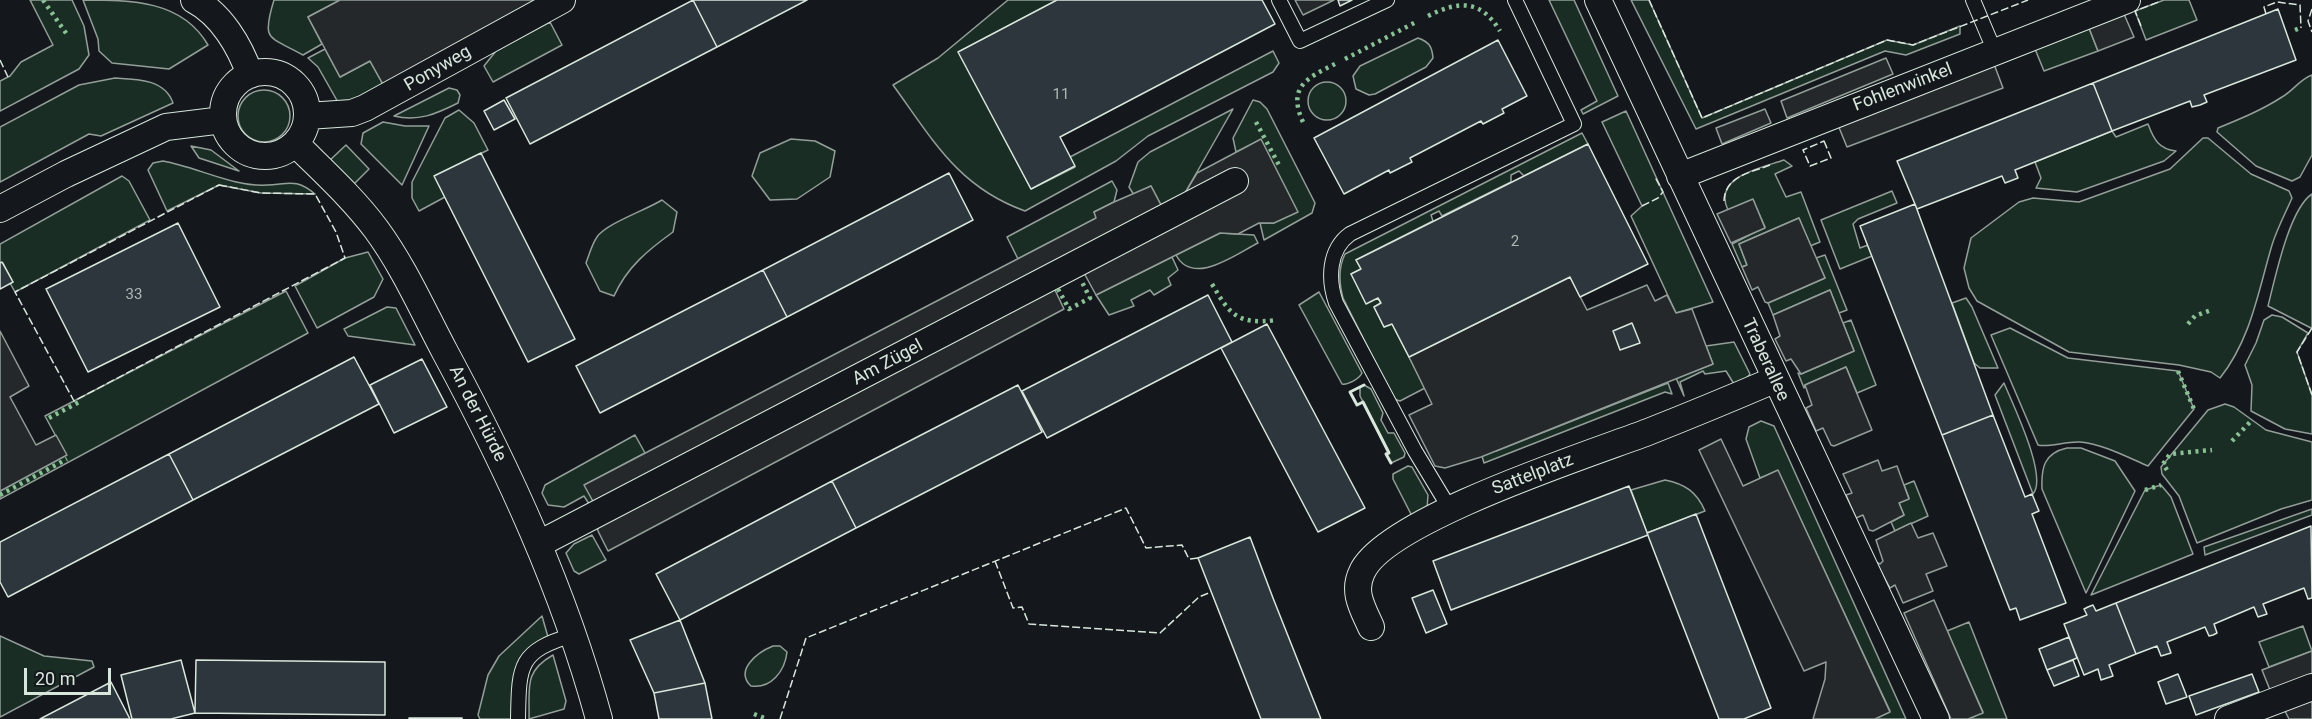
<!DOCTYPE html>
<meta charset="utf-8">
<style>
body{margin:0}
#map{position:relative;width:2312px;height:719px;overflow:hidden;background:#14181c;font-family:Roboto,sans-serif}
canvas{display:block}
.scale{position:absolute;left:24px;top:668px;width:87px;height:27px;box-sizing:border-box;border:3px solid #d8e6dc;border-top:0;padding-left:8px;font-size:18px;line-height:21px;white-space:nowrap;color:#d8e6dc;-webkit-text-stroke:4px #14181c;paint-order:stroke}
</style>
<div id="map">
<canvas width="2312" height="719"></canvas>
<div class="scale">20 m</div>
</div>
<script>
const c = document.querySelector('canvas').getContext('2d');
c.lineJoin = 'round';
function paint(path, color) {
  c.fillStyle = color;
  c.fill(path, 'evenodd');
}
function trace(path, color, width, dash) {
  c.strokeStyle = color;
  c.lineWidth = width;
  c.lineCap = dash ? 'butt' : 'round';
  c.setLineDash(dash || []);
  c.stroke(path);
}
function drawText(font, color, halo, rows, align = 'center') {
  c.font = font + ' Roboto,sans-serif';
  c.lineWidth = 4.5;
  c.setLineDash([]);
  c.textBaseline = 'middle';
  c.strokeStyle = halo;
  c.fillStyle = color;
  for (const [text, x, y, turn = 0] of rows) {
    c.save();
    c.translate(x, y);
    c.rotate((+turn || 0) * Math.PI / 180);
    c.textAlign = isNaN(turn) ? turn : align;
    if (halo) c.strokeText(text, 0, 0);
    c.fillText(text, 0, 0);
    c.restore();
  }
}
const green = new Path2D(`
 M30 0H72L84 26 89 55 79 69 0 111V81L10 76 21 62 53 45Z
 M83 0C131 0 182 0 208 45L169 69 112 63 99 51 98 39Z
 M274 0H340L308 17 322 44 303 55C269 36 261 42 274 0Z
 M1008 0H1057L959 52 1031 189 1075 167 1070 157 1273 51 1279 63 1273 72 1148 136 1116 161 1025 211C958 187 933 140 893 85L938 58Z
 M1549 0H1574L1618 96 1583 114 1581 110 1597 101Z
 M1631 0H1649L1702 118 1887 40 1913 45 1960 26V34L1906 55 1885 51 1696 129Z
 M2164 0H2189L2197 20 2146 40 2135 11Z
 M550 22 562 45 493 82 484 66 496 51Z
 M2089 28 2098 51 2044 71 2035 49Z
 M1418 38C1429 42 1432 46 1433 58L1426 67 1375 94 1369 95 1356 89 1353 76 1360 66Z
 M325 49 340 77 370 61 385 88 353 104H339L318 67 308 58Z
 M2312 75V155L2300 177 2292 181 2256 166 2217 132 2218 128C2240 119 2262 110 2282 97 2294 90 2299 80 2312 75Z
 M115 78C136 79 165 79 173 103L101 136 89 134 0 182V127L79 85Z
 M1308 101a19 19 0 1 1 38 0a19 19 0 1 1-38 0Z
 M449 88 457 90 460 95 458 103C436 114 418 122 394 116Z
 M238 116a26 26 0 1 1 52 0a26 26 0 1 1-52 0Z
 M1253 100 1260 102 1267 109 1315 203 1312 213 1264 240 1260 223H1274L1261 140 1236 152 1233 138Z
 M1233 109 1185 193 1161 205 1151 186 1134 195 1129 187 1138 162 1150 152Z
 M459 110 474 123 488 150 435 176 445 197 419 211 412 198V182L445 118Z
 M1626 111 1713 302 1676 313 1631 216 1642 206 1602 122Z
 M383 122 405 126H429L402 185 361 144 363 133Z
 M2148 124C2154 140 2159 149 2176 151L2164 161 2077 192 2036 188 2041 178 2035 162 2112 131 2116 137Z
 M1582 133 1588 144 1524 176 1519 171 1511 175V182L1442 216 1439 211 1431 215 1433 221 1356 260 1361 269 1351 274 1378 298 1381 303 1374 307 1384 327 1392 324 1425 388 1400 401 1394 399 1343 298C1339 283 1338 268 1345 254Z
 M2203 138H2208L2251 174 2289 191 2292 198C2285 214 2277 229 2272 245 2258 292 2251 339 2220 378L2211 372 2179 365 2069 352 1977 301 1969 288 1964 268 1971 238 2019 202 2033 198 2079 202 2170 169Z
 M791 139 815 141 835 151 830 177 797 199 770 200 752 176 760 153Z
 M346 145 369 169 353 185 329 161Z
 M191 146 211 150 239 171 199 158Z
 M1784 160 1792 166 1775 174 1786 197 1801 192 1820 242 1810 246 1799 218 1739 244 1747 265 1742 267 1732 244 1765 227 1753 200 1728 210C1712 177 1761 168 1784 160Z
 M163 161C197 167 233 187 267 185 289 184 296 178 315 194L261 193 219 185 167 211 148 170 153 163Z
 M122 176 129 181 150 220 15 292 10 283 13 282 3 263H0V244Z
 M1112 181 1117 190 1114 202 1094 212 1097 218 1018 259 1007 237Z
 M1892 191 1897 203 1858 219 1853 224 1860 248 1868 245 1872 256 1840 269 1821 220Z
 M2312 194V327L2311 328 2268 306C2275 279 2289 209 2312 194Z
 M662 200 677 212 673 232C648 250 627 267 614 296L600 291 586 263C589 255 592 244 597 237 605 224 646 210 662 200Z
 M1220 233 1254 235 1258 243C1236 254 1193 287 1176 255Z
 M368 252 383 279 374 297 317 328 295 286 345 258Z
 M1825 255 1847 310 1839 313 1830 290 1773 315 1768 303 1825 278 1816 258Z
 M1172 257 1178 270 1168 278 1171 285 1154 295 1150 290 1131 300 1134 306 1109 315 1096 295Z
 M286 291 308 333 0 499V491L66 455 45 416Z
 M1319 292 1362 373C1359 379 1348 385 1342 384L1299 305Z
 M1966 298 1972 307 1998 368H1980L1974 363 1952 303Z
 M387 307 396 308 415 345 348 336 344 329Z
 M2272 315 2282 317 2308 333 2297 352 2312 395V434L2285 429 2251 411 2252 385 2245 365 2256 343 2264 320Z
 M1851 320 1876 385 1857 393 1846 367 1805 385 1804 388 1798 373 1801 374 1854 351 1843 323Z
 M2010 328 2068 358 2178 371 2194 409 2148 466C2127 457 2103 444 2080 442 2067 441 2047 448 2038 445L1991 335Z
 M1734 342 1750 374 1743 382 1734 384 1726 371 1705 374 1703 371 1680 382 1684 396 1676 378 1713 364 1706 346Z
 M1668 383 1672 394 1665 392 1484 463 1480 449 1496 451Z
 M2004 383C2014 407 2048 477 2033 494L1995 395Z
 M1364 385 1371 389 1383 413 1381 420 1388 433H1394L1405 453 1404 457 1391 463 1386 454 1389 452 1360 396V387Z
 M2225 404 2234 407 2266 430 2312 442V500L2281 509 2197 543 2179 496 2162 474 2161 467 2208 410Z
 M1761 421 1774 426 1906 719H1875L1890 711 1778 471 1760 478 1746 439 1749 427Z
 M635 435 645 453 585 485 595 505 591 507 584 496 564 507 548 505 542 493 545 485Z
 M2067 448H2081L2115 461 2135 491 2086 593 2042 489C2041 468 2044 453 2067 448Z
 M1408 466 1412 467 1428 495 1427 509 1413 518 1393 479V474Z
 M1665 480C1685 484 1697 492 1705 511L1647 533 1631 490Z
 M1914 481 1928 516 1895 531 1891 522 1904 515 1899 503 1909 498 1904 485Z
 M2161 485 2171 497 2193 554 2091 595 2145 490Z
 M2312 509V515L2205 555 2204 547Z
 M592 535 606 560 579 574 574 571 566 553 574 544Z
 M542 616 548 637C509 656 513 680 512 719H480L478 715 488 675 499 656Z
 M1969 622 2007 719H1968L1983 712 1947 631Z
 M2303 626 2312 651 2269 667 2259 642Z
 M0 636 44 656 92 661 94 667 0 717Z
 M773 646H780L787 652C785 671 771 689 751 686 734 670 758 652 773 646Z
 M553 655 566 701 564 709 529 719C530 688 523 672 553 655Z`);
paint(green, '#1a2d24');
trace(green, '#939e99', 1.5);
const parking = new Path2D(`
 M340 0H550L385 88 370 61 340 77 308 17Z
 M1295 0H1334L1303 15Z
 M2124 14 2134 37 2098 51 2089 28Z
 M1886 58 1893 74 1787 118 1781 101Z
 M1994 64 2003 88 1847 147 1838 125Z
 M1765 109 1771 123 1722 144 1716 128Z
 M1261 139 1298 212 1274 223H1259L1238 234 1220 233 1096 295 1084 273 1054 288 1064 309 608 551 598 531 595 505 584 485 1096 218 1094 212 1114 202 1151 186 1161 205 1185 193 1197 173Z
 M1753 199 1765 228 1731 243 1717 214Z
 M1799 218 1825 278 1768 303 1765 302 1758 287 1752 290 1742 267 1747 265 1739 244Z
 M1570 277 1587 310 1647 285 1655 301 1667 295 1676 313 1692 309 1713 364 1481 457 1445 468 1435 466 1409 415 1432 404 1409 357Z
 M1830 290 1854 351 1801 374 1791 359 1786 361 1775 339 1780 336 1773 315Z
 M0 331 29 386 10 397 36 445 56 435 67 455 0 491Z
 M1846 367 1872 430 1834 446 1831 445 1823 428 1816 431 1806 408 1812 405 1805 385Z
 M1721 439 1743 486 1778 470 1890 712 1875 719H1813L1825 679 1826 662 1804 671 1699 450Z
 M1878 460 1882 471 1897 466 1909 499 1899 503 1904 515 1873 531 1869 530 1863 515 1856 518 1846 495 1852 493 1843 474Z
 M1911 523 1918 538 1933 533 1947 566 1926 574 1933 591 1903 603 1895 585 1890 588 1876 562 1880 564 1883 561 1876 540Z
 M1934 600 1983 713 1968 719H1951L1904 613Z
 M2312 651V674L2270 690 2262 670Z
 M2312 699V719H2289L2284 709Z`);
paint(parking, '#24282b');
trace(parking, '#939e99', 1.5);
const building = new Path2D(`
 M693 0H807L717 47Z
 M693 0 717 47 530 144 506 98Z
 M1057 0H1262L1275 24 1060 137 1075 166 1031 189 958 52Z
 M1338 0H1352L1340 6Z
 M2278 9 2296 60 2204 95 2207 102 2200 105 2192 107 2190 101 2112 131 2093 83Z
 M1498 40 1527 96 1502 109 1504 113 1483 124 1481 121 1410 158 1412 162 1390 173 1389 170 1344 194 1314 138Z
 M2093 83 2112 131 2015 170 2018 178 2005 183 2002 176 1917 209 1897 161Z
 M504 100 515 119 494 130 484 111Z
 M1588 144 1648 264 1580 297 1570 277 1409 357 1392 324 1384 327 1374 307 1381 303 1378 298 1366 304 1351 274 1361 269 1356 260Z
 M481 153 575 339 528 362 434 176Z
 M949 173 973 220 787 317 763 270Z
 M1915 204 1993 415 1942 435 1860 226Z
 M178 223 220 307 88 372 46 289Z
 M2 262 13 282 0 289V263Z
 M763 270 787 317 600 413 576 366Z
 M1208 295 1232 342 1047 438 1022 391Z
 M1632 323 1640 343 1620 350 1613 331Z
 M1267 324 1365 508 1318 532 1221 348Z
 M354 357 379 404 193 500 169 454Z
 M422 359 447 407 394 433 370 385Z
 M1018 385 1042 432 856 528 832 481Z
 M1993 415 2025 497 2032 494 2039 511 2032 514 2066 603 2020 620 2016 608 2010 610 1942 435Z
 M169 454 193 500 8 597 0 582V542Z
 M832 481 856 528 680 620 656 574Z
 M1629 486 1648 535 1451 610 1433 561Z
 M1696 514 1771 708 1744 719H1719L1647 533Z
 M2311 526 2312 598 2308 599 2304 588 2263 604 2267 614 2258 617 2254 607 2214 624 2217 633 2213 635 2209 636 2205 627 2167 642 2171 653 2161 656 2157 646 2136 654 2116 603Z
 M1250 537 1273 598 1321 719H1261L1198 558Z
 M1433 590 1447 624 1426 633 1412 598Z
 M2116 603 2136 654 2109 665 2113 676 2101 680 2098 669 2084 675 2064 624 2087 615 2084 609 2088 607 2093 605 2096 611Z
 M680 620 705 683 654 693 630 640Z
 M2069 637 2077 658 2047 670 2039 649Z
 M181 660 195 713 171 719H132L121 675Z
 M196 660 385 662V715L195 713Z
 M2073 660 2079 676 2054 686 2047 670Z
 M2178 674 2187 697 2166 704 2158 682Z
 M2252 674 2259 692 2196 715 2189 696Z
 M111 682 130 719H40Z
 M705 683 712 719H659L654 693Z
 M409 718H462V719H409Z`);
paint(building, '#2c363c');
trace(building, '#d8e6dc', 1.5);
const lane = new Path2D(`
 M1279 0 1300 41 1387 0
 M1973 0 1995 52
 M1450 509 1415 451 1336 303C1328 280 1328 250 1350 234L1574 124 1515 0
 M518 719C519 666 518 651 573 635`);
const street = new Path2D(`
 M194 0C221 14 240 46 250 75
 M1598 0 1936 719
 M223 114a42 42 0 1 1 84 0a42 42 0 1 1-84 0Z
 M307 116 352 113 365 108 562 0
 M296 144C323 171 353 198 376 229 404 267 423 311 445 352 508 469 564 590 599 719
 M1680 176 2127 0
 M0 209 66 174 166 127 223 120
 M539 544 1235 181
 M1371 627C1363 609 1352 592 1362 572 1385 520 1590 454 1648 432 1691 415 1732 398 1774 380
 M2228 719 2312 687`);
trace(lane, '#d8e6dc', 16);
trace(street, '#d8e6dc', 28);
trace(lane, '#14181c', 14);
trace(street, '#14181c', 26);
trace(new Path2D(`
 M43 0 68 36
 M1428 16C1460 0 1481 0 1500 31
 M2295 30 2300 28
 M1345 59 1416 22
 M1256 122 1280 167
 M1303 122C1287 87 1307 78 1335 64
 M1212 284C1230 315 1238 325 1276 320
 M1058 289 1069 309 1090 298 1081 280
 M2188 324 2195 316 2211 310
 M2178 371 2194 409
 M49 418 81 401
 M2232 441 2252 420
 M2167 470 2163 464 2170 454 2212 450
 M2145 490 2161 485
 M0 495 67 459
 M754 714 767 719`), '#8ac095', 4.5, [3, 4.5]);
trace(new Path2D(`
 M1649 0 1702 118 1887 40 1913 45 2028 0
 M2312 9 2308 21 2312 32
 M2266 14 2264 7 2277 2 2300 5 2301 28
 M2141 26 2135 11 2161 1
 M0 60 8 77
 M1824 141 1831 158 1810 166 1803 150Z
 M219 185 261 193 315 194 336 232 345 258 74 401 15 292Z
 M1724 201C1725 176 1750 173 1770 165
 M1642 206 1658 198 1663 192 1655 177
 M2312 328 2297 352 2312 395
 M995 561 1013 608 1022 607 1029 624 1160 633 1199 597 1211 592
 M780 719 806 638 1126 508 1146 548 1182 545 1189 559 1198 558`), '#d8e6dc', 1.5, [8, 3]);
trace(new Path2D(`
 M1364 385 1350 392 1357 405 1363 402 1389 453 1386 454 1391 463`), '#d8e6dc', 3);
drawText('15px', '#adbab4', null, [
 ["11",1061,95],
 ["2",1515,242],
 ["33",134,295]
]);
drawText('18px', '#d8e6dc', '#14181c', [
 ["Ponyweg",438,69,-30],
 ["Fohlenwinkel",1903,88,-21],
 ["Traberallee",1765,360,65],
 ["Am Zügel",888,363,-28],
 ["An der Hürde",477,414,63],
 ["Sattelplatz",1533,475,-21]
]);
</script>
